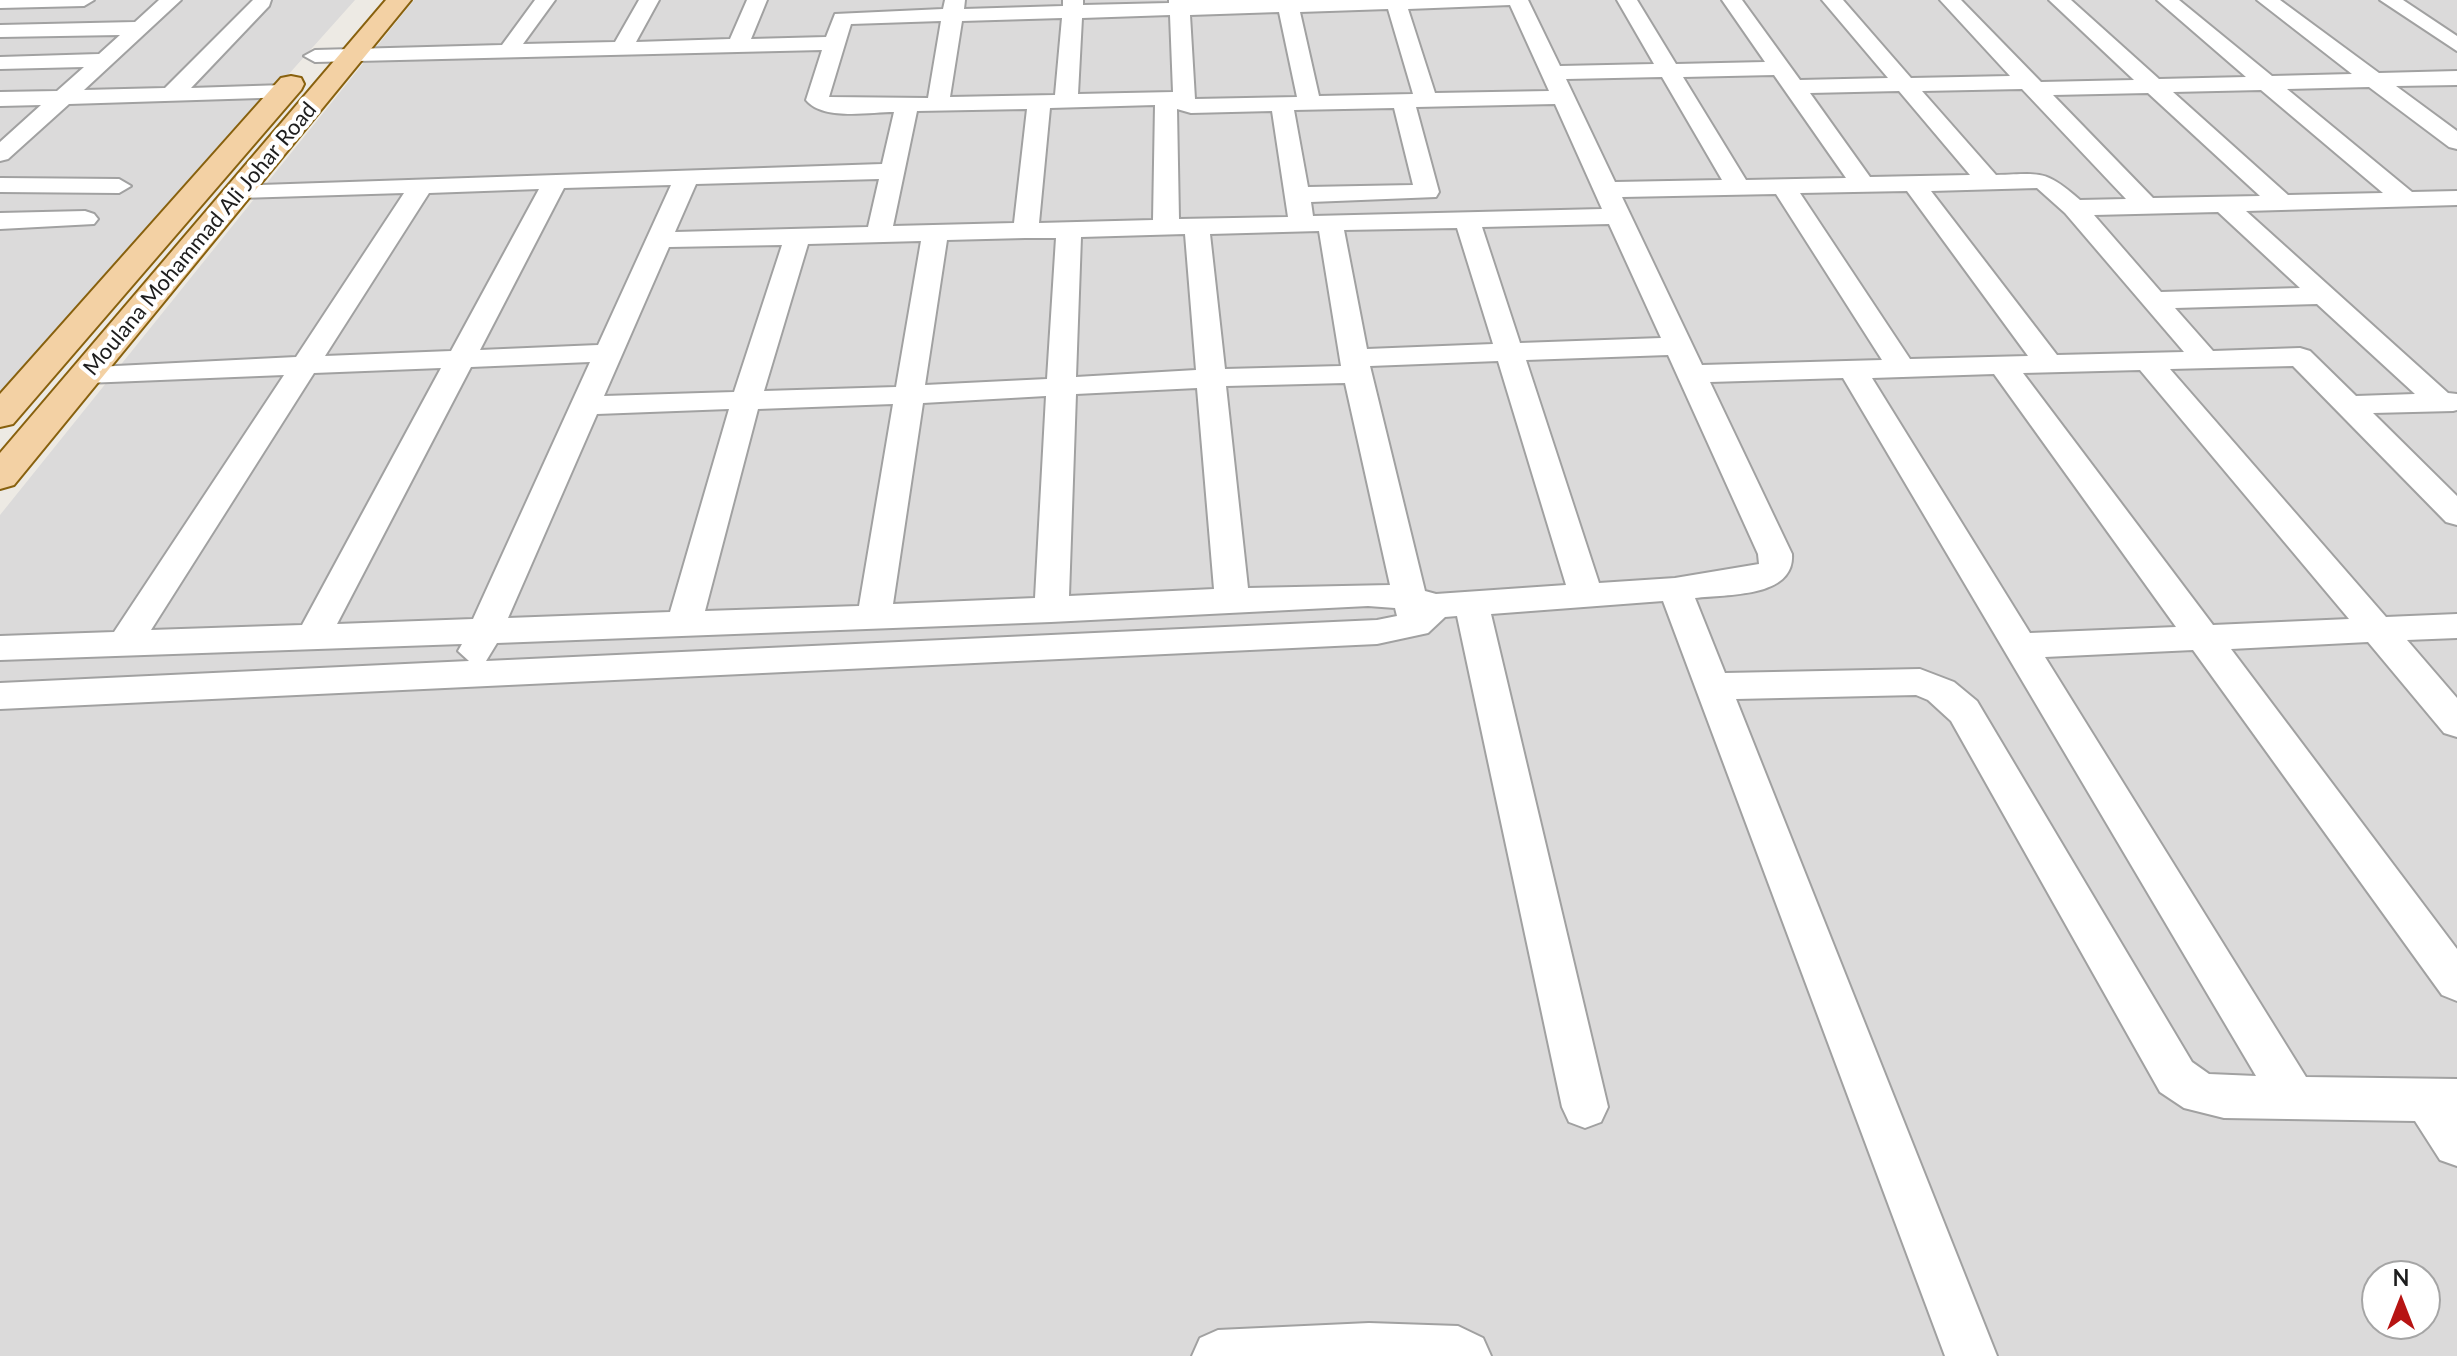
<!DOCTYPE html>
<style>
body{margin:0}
#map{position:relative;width:2457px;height:1356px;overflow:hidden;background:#edeae4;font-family:Lato,sans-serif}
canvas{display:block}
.north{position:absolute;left:2361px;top:1260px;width:80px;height:80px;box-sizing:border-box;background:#fff;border:2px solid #a5a5a5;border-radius:50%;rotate:0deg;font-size:22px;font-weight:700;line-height:32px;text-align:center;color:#1d1d1d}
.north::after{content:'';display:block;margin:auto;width:28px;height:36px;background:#b71413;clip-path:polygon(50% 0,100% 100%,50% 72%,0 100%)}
</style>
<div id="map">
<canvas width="2457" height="1356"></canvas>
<div class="north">N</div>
</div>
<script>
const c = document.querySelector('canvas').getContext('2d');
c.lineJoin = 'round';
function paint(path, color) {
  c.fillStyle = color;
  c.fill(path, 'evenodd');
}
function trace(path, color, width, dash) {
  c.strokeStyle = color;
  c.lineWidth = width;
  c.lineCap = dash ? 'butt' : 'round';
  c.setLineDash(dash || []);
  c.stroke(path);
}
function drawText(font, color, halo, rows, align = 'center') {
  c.font = font + ' Lato,sans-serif';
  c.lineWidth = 8;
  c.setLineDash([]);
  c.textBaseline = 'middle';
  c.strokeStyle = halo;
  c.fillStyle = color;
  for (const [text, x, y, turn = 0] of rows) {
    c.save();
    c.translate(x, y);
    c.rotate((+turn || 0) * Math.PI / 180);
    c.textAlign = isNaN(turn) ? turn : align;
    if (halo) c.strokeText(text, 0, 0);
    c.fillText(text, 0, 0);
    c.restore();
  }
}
paint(new Path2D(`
 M0 0H355L0 397Z
 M414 0H2457V1356H0V515ZM2377 1276H2425V1324H2377Z`), '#dbdada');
const minor = new Path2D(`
 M0 0H94L84 6 0 8Z
 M159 0H181L84 90 165 88 253 0H271L269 6 191 88 284 85 295 92 292 97 69 104 8 159 0 161V142L41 105 0 106V92L57 91 84 67 0 69V57L99 54 120 35 0 37V25L135 22Z
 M535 0H555L523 44 615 42 639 0H659L636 42 730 39 747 0H767L751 39 826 37 835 14 943 9 945 0H965L964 9 1063 6V0H1083V5L1169 3V0H1528L1560 66 1654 64 1617 0H1637L1676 64 1765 62 1722 0H1742L1800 80 1888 78 1822 0H1843L1911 78 2010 76 1940 0H1961L2041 82 2134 80 2049 0H2071L2159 79 2246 77 2157 0H2179L2272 76 2352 74 2257 0H2280L2379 73 2457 71V85L2396 86 2457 131V149L2449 147 2369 87 2287 89 2412 192 2457 191V205L2246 211 2448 393 2457 394V410L2453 411 2373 413 2457 496V525L2446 522 2293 366 2170 369 2386 617 2457 614V638L2407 640 2457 698V737L2444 733 2368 642 2231 649 2457 949V1001L2442 995 2193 650 2045 657 2306 1077 2457 1079V1166L2440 1160 2415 1121 2224 1118 2184 1108 2160 1092 1951 721 1928 700 1916 695 1736 699 1997 1356H1945L1663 601 1491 614 1608 1107 1601 1122 1585 1128 1569 1122 1562 1107 1457 616 1445 617 1428 633 1377 644 0 709V683L469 661 458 651 462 644 0 660V636L114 632 284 375 86 383 76 380 72 374 76 368 296 357 404 193 240 198 231 196 228 191 231 186 882 164 894 112C870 112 823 121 806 100L822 50 315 62 304 56 315 50 502 45ZM1510 5 1549 91 1435 93 1408 9ZM1388 9 1413 94 1319 96 1300 12ZM1279 12 1297 97 1195 99 1190 15ZM1170 15 1173 92 1078 94 1082 18ZM1062 18 1055 95 950 97 962 21ZM941 21 928 98 829 97 851 24ZM1774 75 1846 178 1746 180 1683 77ZM1662 77 1722 180 1615 182 1566 79ZM2022 89 2126 199 2080 200C2044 169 2042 174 1996 175L1922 91ZM2261 90 2383 193 2288 195 2173 92ZM1899 91 1970 175 1870 177 1810 93ZM2148 93 2260 196 2153 198 2053 95ZM1555 104 1602 209 1313 216 1311 202 1436 197 1439 192 1416 107ZM1155 105 1153 220 1039 223 1050 108ZM1394 108 1413 185 1308 187 1294 110ZM1027 109 1014 223 893 226 917 111ZM1177 109 1191 113 1272 111 1288 217 1179 219ZM879 179 868 227 675 232 696 184ZM671 185 598 345 480 350 564 188ZM2037 188 2065 213 2184 352 2057 355 1931 191ZM539 189 451 351 325 356 429 193ZM1907 191 2028 356 1910 359 1800 193ZM1776 194 1882 360 1702 365 1622 197ZM2218 212 2300 288 2161 292 2094 215ZM1609 224 1661 338 1520 343 1482 227ZM1457 228 1493 344 1367 349 1344 230ZM1319 231 1341 366 1225 369 1210 234ZM1185 234 1196 370 1076 377 1081 237ZM1025 238H1056L1047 379 925 385 947 240ZM921 241 896 387 764 391 808 244ZM782 245 734 392 604 396 669 247ZM2317 304 2415 394 2356 396 2310 351 2300 348 2213 351 2175 308ZM1668 355 1758 554 1759 564 1675 578 1599 583 1526 360ZM1498 361 1566 585 1436 594 1425 591 1370 366ZM590 362 473 619 337 624 471 367ZM441 368 302 625 151 630 314 373ZM2140 370 2349 619 2213 625 2023 373ZM1994 374 2176 627 2030 633 1872 378ZM1843 378 2256 1076 2209 1074 2192 1062 1977 701 1954 682 1920 669 1725 673 1695 598C1727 594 1795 598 1792 554L1710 382ZM1345 383 1390 585 1248 588 1226 386ZM1197 388 1214 589 1069 596 1076 394ZM1046 396 1035 598 893 604 923 403ZM893 404 859 606 705 611 758 409ZM729 409 670 612 508 618 597 414ZM1368 606 1395 608 1397 616 1377 620 486 661 497 643 1051 622Z
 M2380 0H2403L2457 36V51Z
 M0 178 119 179 131 186 119 193 0 192Z
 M85 211 94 214 98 219 94 224 0 229V213Z
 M1369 1323 1458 1326 1483 1338 1491 1356H1192L1200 1338 1218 1330Z`);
const major = new Path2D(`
 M386 0H411L14 485 0 489V453Z
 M291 76 301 78 304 84 301 90 13 424 0 427V394L281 78Z`);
trace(minor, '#a1a1a1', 4);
trace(major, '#88610e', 4);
paint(minor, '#fff');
paint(major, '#f3d1a4');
drawText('22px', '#1d1d1d', '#fff', [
 ["Moulana Mohammad Ali Johar Road",200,239,-50]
]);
</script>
